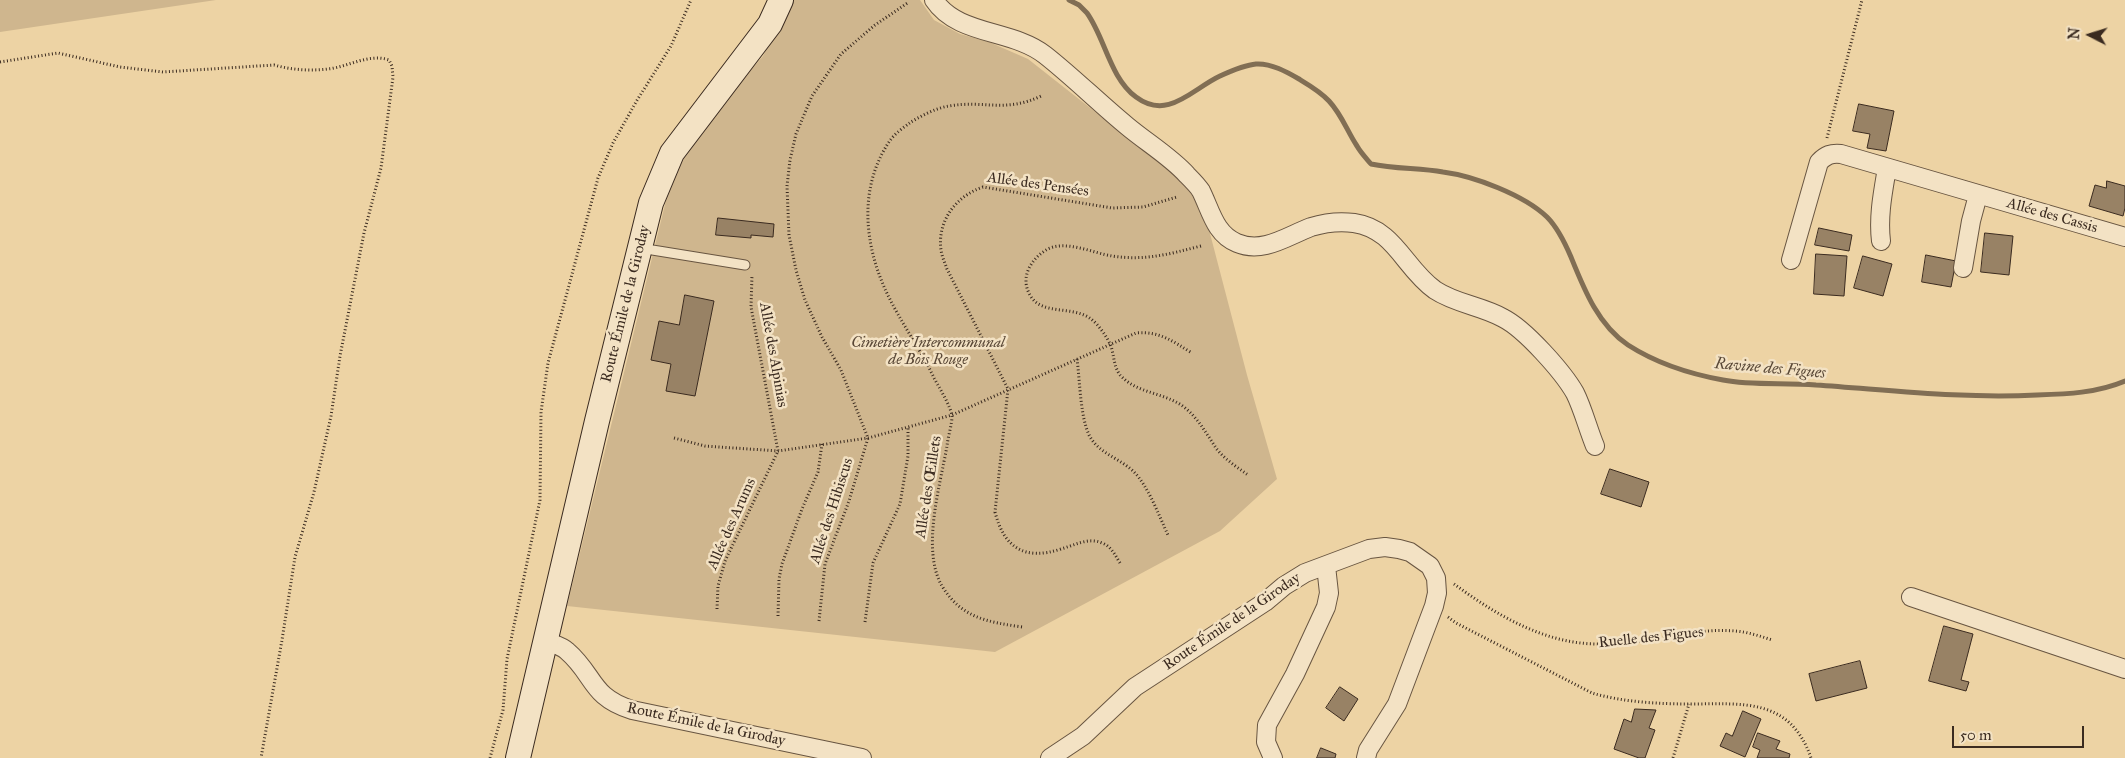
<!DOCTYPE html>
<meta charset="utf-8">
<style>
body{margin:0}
#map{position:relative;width:2125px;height:758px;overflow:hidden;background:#edd3a4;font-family:"IM FELL Great Primer",serif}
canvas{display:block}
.north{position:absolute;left:2065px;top:10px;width:50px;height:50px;-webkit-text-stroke:4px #f3e2c4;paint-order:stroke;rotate:275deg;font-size:14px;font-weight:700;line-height:20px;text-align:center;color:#3b2b20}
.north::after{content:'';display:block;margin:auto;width:18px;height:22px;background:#3b2b20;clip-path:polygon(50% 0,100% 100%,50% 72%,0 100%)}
.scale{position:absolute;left:1952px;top:726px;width:132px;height:22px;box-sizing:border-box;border:2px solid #3b2b20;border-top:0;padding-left:6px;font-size:15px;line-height:18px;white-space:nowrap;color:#3b2b20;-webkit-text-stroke:4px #f3e2c4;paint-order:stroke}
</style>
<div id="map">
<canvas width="2125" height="758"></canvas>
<div class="north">N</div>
<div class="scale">50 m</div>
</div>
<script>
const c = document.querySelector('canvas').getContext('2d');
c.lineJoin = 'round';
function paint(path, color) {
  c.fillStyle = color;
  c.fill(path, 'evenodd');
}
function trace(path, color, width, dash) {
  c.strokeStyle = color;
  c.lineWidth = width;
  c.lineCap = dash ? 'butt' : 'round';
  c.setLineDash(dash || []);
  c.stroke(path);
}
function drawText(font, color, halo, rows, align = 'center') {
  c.font = font + ' "IM FELL Great Primer",serif';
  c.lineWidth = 5;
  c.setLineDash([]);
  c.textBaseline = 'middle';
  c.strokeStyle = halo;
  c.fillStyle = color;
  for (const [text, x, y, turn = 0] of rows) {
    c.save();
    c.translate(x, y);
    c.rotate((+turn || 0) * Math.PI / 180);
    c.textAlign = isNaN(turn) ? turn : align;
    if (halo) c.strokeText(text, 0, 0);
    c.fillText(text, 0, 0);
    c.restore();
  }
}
paint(new Path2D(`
 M0 0H216L0 32Z
 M791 0H920L934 20 960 34 989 42 1028 59 1178 177 1194 198 1207 222 1247 375 1277 479 1220 531 995 652 567 606 671 180 684 153 703 126 763 56Z`), '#cfb68e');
trace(new Path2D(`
 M1069 0 1079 5 1087 13C1105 38 1110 78 1136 97 1168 121 1192 89 1220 76 1231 71 1245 65 1256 64 1271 63 1287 72 1299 79 1309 85 1321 92 1329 101 1342 115 1347 131 1357 146 1361 153 1366 158 1371 164 1395 169 1419 168 1443 172 1474 176 1524 195 1547 217 1558 228 1565 243 1571 257 1584 289 1598 325 1628 345 1656 363 1690 374 1723 380 1753 386 1786 382 1816 385 1890 390 1963 399 2037 395 2067 394 2097 393 2125 381`), '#816e54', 5);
const building = new Path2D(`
 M1859 104 1894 111 1886 151 1867 148 1870 134 1853 131Z
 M2107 181 2125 186V208L2123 216 2089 206 2095 185 2106 188Z
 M718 218 774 224 773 237 751 235V238L716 235Z
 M1819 228 1852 235 1849 251 1815 245Z
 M1985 233 2013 236 2009 275 1981 272Z
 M1816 254 1847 256 1844 296 1814 294Z
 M1926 255 1956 261 1951 287 1922 282Z
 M1863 256 1892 264 1883 296 1854 288Z
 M685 295 714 301 695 396 666 391 671 364 651 360 659 321 679 325Z
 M1610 469 1649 482 1641 507 1601 494Z
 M1944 626 1973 634 1961 680 1969 682 1966 691 1929 681Z
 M1860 661 1867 688 1816 701 1809 674Z
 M1340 687 1358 699 1344 721 1326 708Z
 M1635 709 1656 710 1649 728 1655 730 1645 758H1639L1614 749 1624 719 1631 722Z
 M1743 711 1761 719 1745 757 1720 746 1726 733 1732 736Z
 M1758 733 1780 741 1776 749 1790 754 1789 758H1757L1760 750 1753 747Z
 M1321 748 1336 754 1335 758H1317Z`);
paint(building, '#988265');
trace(building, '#3b2b20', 1);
const lane = new Path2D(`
 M640 248 745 265`);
const street = new Path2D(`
 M934 0C958 36 1012 29 1045 55 1073 77 1099 103 1127 126 1146 142 1171 157 1187 175 1192 180 1198 186 1201 191 1211 211 1215 234 1237 243 1263 254 1287 236 1311 227 1324 223 1340 221 1354 223 1395 229 1404 268 1435 290 1456 304 1482 306 1503 318 1525 329 1563 372 1575 393 1583 409 1588 429 1595 446
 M1881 241C1878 216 1883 192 1887 168
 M1791 260 1819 162C1826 155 1831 153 1841 154L2125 237
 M1963 268 1971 221 1978 195
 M1911 597 2125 669
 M546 641C553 644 562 646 567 651 595 675 590 697 632 710L862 758
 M1050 758 1083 736 1135 687 1265 602 1284 586 1305 573 1369 549 1385 547 1399 549 1410 552 1430 566 1436 578 1437 593 1434 606 1397 704 1368 750 1366 758
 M1273 758 1266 742 1267 725 1295 674 1326 607 1329 593 1326 566`);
const secondary = new Path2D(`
 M518 758 597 421 651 203 672 153 770 24 781 0`);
trace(lane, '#685541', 11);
trace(street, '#685541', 20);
trace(secondary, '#3b2b20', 26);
trace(new Path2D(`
 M0 62 58 53 120 67 163 72 274 65C292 70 310 71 328 69 348 67 369 53 389 60L392 66 393 77 381 168 364 233 340 356 331 416 314 492 295 557 282 640 261 758
 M1827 138 1862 0
 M1201 246C1169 254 1146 261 1112 256 1093 253 1064 239 1046 250 1030 260 1020 278 1030 295 1041 316 1073 305 1091 319 1099 325 1107 337 1111 346 1114 356 1114 367 1120 375 1137 394 1164 392 1184 407 1198 418 1206 433 1216 448 1224 459 1237 467 1248 475
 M1077 359C1080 381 1080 415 1089 435 1098 453 1119 458 1133 471 1148 485 1159 516 1168 535
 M674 438 705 446 778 451 868 438 952 415 1136 333C1160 331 1172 341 1192 353
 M1120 563C1115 555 1111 546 1102 543 1089 537 1075 545 1061 549 1025 561 1004 548 995 512L1008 389 947 269C945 263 942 257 941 250 937 221 956 196 983 187L1112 208 1143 207 1177 197
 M1454 584C1495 614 1543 643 1595 644 1642 646 1689 627 1735 631 1748 632 1760 636 1772 640
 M717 609 718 586 725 561 778 451 751 307 752 275
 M778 616 779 579 782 564 802 509 818 472 822 444
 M1448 617 1456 623 1592 693C1622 702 1659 704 1690 704 1742 704 1790 697 1811 758
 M819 621 825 564 849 501 868 438 841 370 822 337 805 300 796 270 789 235 787 186 790 160 796 134 812 96 841 54 875 25 909 2
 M865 622 873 563 900 504 908 456V427
 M1022 627C988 622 961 618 942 586 921 550 940 486 947 446 948 436 952 425 952 416 951 407 939 387 934 378 920 348 899 320 885 289 864 242 859 187 889 142 894 134 904 127 911 122 923 115 936 108 949 106 984 100 1006 113 1041 96
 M490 758 503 710 507 659 540 500 541 412 548 363 598 178 613 143 636 102 671 46 691 0
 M1673 758 1689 704`), '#3b2b20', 3, [1, 2.5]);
trace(lane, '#f3e2c4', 9);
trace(street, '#f3e2c4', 18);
trace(secondary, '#f3e2c4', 24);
drawText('15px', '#3b2b20', '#f3e2c4', [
 ["Allée des Pensées",1038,185,8],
 ["Allée des Cassis",2052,216,16],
 ["Route Émile de la Giroday",626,304,-76],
 ["Allée des Alpinias",773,355,80],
 ["Allée des Œillets",929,487,-81],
 ["Allée des Hibiscus",832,511,-72],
 ["Allée des Arums",732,524,-66],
 ["Route Émile de la Giroday",1232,622,-34],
 ["Ruelle des Figues",1651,638,-6],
 ["Route Émile de la Giroday",706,725,12]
]);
drawText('italic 15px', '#594736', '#f3e2c4', [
 ["Cimetière Intercommunal",928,343],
 ["de Bois Rouge",928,360]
]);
drawText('italic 16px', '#584736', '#f3e2c4', [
 ["Ravine des Figues",1770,369,5]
]);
</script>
